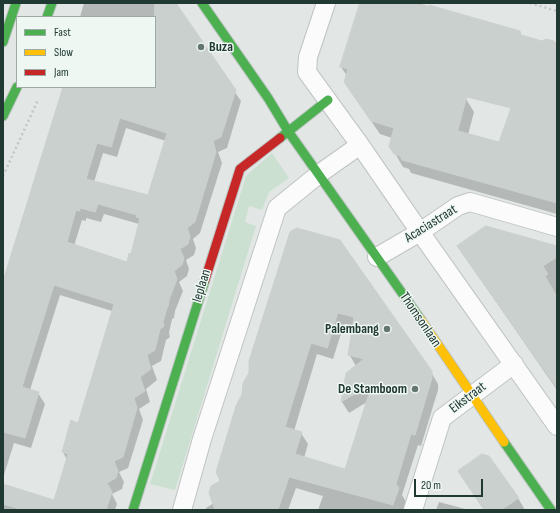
<!DOCTYPE html>
<style>
body{margin:0}
#map{position:relative;width:560px;height:513px;overflow:hidden;background:#e2e7e5;font-family:"Sofia Sans Condensed",sans-serif}
canvas{display:block}
.frame{position:absolute;inset:0;border:4px solid #203932;pointer-events:none}
.legend{position:absolute;left:16px;top:16px;width:140px;height:72px;box-sizing:border-box;background:#eff7f3;border:1px solid #9caba6;margin:0;padding:5px 7px;list-style:none;font-size:12px;color:#203932}
.legend li{display:flex;align-items:center;gap:8px;height:20px}
.legend b{width:20px;border:1px solid #9caba6}
.scale{position:absolute;left:414px;top:479px;width:69px;height:18px;box-sizing:border-box;border:2px solid #203932;border-top:0;padding-left:5px;font-size:12px;line-height:14px;white-space:nowrap;color:#203932;-webkit-text-stroke:3px #eff7f3;paint-order:stroke}
</style>
<div id="map">
<canvas width="560" height="513"></canvas>
<div class="frame"></div>
<ul class="legend">
<li><b style="height:5px;background:#4caf50"></b>Fast</li>
<li><b style="height:5px;background:#ffc107"></b>Slow</li>
<li><b style="height:5px;background:#c62828"></b>Jam</li>
</ul>
<div class="scale">20 m</div>
</div>
<script>
const c = document.querySelector('canvas').getContext('2d');
c.lineJoin = 'round';
function paint(path, color) {
  c.fillStyle = color;
  c.fill(path, 'evenodd');
}
function trace(path, color, width, dash) {
  c.strokeStyle = color;
  c.lineWidth = width;
  c.lineCap = dash ? 'butt' : 'round';
  c.setLineDash(dash || []);
  c.stroke(path);
}
function drawText(font, color, halo, rows, align = 'center') {
  c.font = font + ' "Sofia Sans Condensed",sans-serif';
  c.lineWidth = 3;
  c.setLineDash([]);
  c.textBaseline = 'middle';
  c.strokeStyle = halo;
  c.fillStyle = color;
  for (const [text, x, y, turn = 0] of rows) {
    c.save();
    c.translate(x, y);
    c.rotate((+turn || 0) * Math.PI / 180);
    c.textAlign = isNaN(turn) ? turn : align;
    if (halo) c.strokeText(text, 0, 0);
    c.fillText(text, 0, 0);
    c.restore();
  }
}
paint(new Path2D(`
 M272 153 289 178 269 192 262 210 249 206 245 222 256 226 175 490 150 484 246 176Z`), '#cbe0d1');
paint(new Path2D(`
 M84 3H174L241 101 227 148 218 152 222 163 200 233 193 239 196 248 194 255 186 260 189 269 187 276 179 282 183 291 175 311 174 318 172 319 169 333 170 337 166 340 161 361 152 366 157 380 146 389 150 402 139 409 143 420 128 468 119 472 124 482 122 489 112 494 117 504 115 510H3V485L55 501 67 460 63 452 71 422 78 424 112 311 60 295 30 390 38 393 45 404 31 448 14 443 3 478V287L64 87H155V17H80ZM126 128 166 141 149 197 94 182 103 153 117 157ZM104 214 139 224 131 255 127 263 74 246 82 220 86 221V218L101 222Z
 M361 3H417L519 32 521 36 543 42 546 40 557 43V108L466 82V99L474 112 468 135 500 144H557V214L411 173 409 169 403 167 390 145 392 138 380 134 353 95 345 82 347 76 341 67Z
 M290 232 431 372 438 384V390L421 446 418 445 402 495 411 510 396 509 395 510H318L323 496 296 488 288 510H205L206 508 214 503 221 481 243 395ZM344 324 353 326 349 354 356 366 347 373 342 402 349 413 367 402 346 470 304 458 308 444 301 433 294 431 317 354 333 359Z
 M458 246 557 247V390L465 257Z
 M459 471 518 498 525 510H484Z
 M439 502 469 510H436Z`), '#0003');
const building = new Path2D(`
 M155 3H176L236 90 221 137 213 141 216 152 195 222 187 228 190 236 188 244 180 249 184 258 182 265 174 271 177 279 169 300 168 307 167 308 163 322 164 326 160 329 155 350 147 355 151 369 140 377 145 391 134 398 137 408 123 457 114 461 118 471 116 478 107 483 112 492 106 510H23L3 504V484L54 500 68 454 62 452 71 420 78 423 114 304 54 285 22 387 39 392 25 438 3 432V281L63 87H155ZM120 118 167 133 148 195 86 179 97 143 111 147ZM98 204 137 215 136 217 140 218 131 254 129 253 127 262 67 242 76 210 80 211V208L95 212Z
 M360 3H413L429 7V5L520 31 521 35 542 41 546 39 554 41 557 46V203L402 160 400 156 394 154 389 146 394 128 371 121 344 82 348 69 340 67ZM467 97 511 108 499 142 458 131Z
 M486 226 557 246V257L543 266 548 274 545 276 557 297V388L457 246Z
 M297 228 340 240 342 243 432 371V378L415 435 411 434 396 484 399 488 393 505 289 477 278 510H215L209 493 211 486 220 481 216 472 236 406 242 394 243 383 249 373V361L290 232ZM338 313 354 317 348 355 364 359 346 373 341 402 372 384 345 469 295 454 302 432 285 427 311 343 327 348Z
 M482 454 489 456 519 498 501 510H484L458 471Z`);
paint(building, '#cad0cd');
trace(building, '#cad0cd', 1);
const street = new Path2D(`
 M326 3 308 57 307 72 360 145 420 232 557 426
 M377 257 420 232 458 206 470 202 557 227
 M182 510 202 439 277 208 319 174 360 145
 M413 510 442 418 514 364`);
const fast = new Path2D(`
 M202 3 268 98 288 131 421 320
 M47 17 52 3
 M3 42 16 3
 M3 116 17 87
 M280 138 328 100
 M504 442 551 510
 M133 510 205 280`);
const slow = new Path2D(`
 M421 320 504 442`);
const jam = new Path2D(`
 M205 280 240 169 280 138`);
trace(street, '#bfc4c2', 20);
trace(fast, '#bdc5c2', 11);
trace(slow, '#bdc5c2', 11);
trace(jam, '#bdc5c2', 11);
trace(new Path2D(`
 M530 3 557 11
 M3 176 38 100`), '#bfc7c5', 2.5, [2, 3]);
trace(street, '#fbfbfb', 18);
trace(fast, '#4caf50', 9);
trace(slow, '#ffc107', 9);
trace(jam, '#c62828', 9);
for (const [x, y, r, color] of [
 [201,47,4,"#647671"],
 [387,329,4,"#647671"],
 [415,389,4,"#647671"]
]) {
  const dot = new Path2D();
  dot.arc(x, y, r, 0, 2 * Math.PI);
  c.fillStyle = color;
  c.fill(dot);
  trace(dot, '#eff7f3', 1.5);
}
drawText('bold 14px', '#203932', '#eff7f3', [
 ["Buza",209,47,"left"],
 ["Palembang",379,329],
 ["De Stamboom",407,389]
], 'right');
drawText('14px', '#203932', '#eff7f3', [
 ["Acaciastraat",431,224,-32],
 ["Ieplaan",202,286,-73],
 ["Thomsonlaan",420,320,56],
 ["Eikstraat",468,398,-37]
]);
</script>
